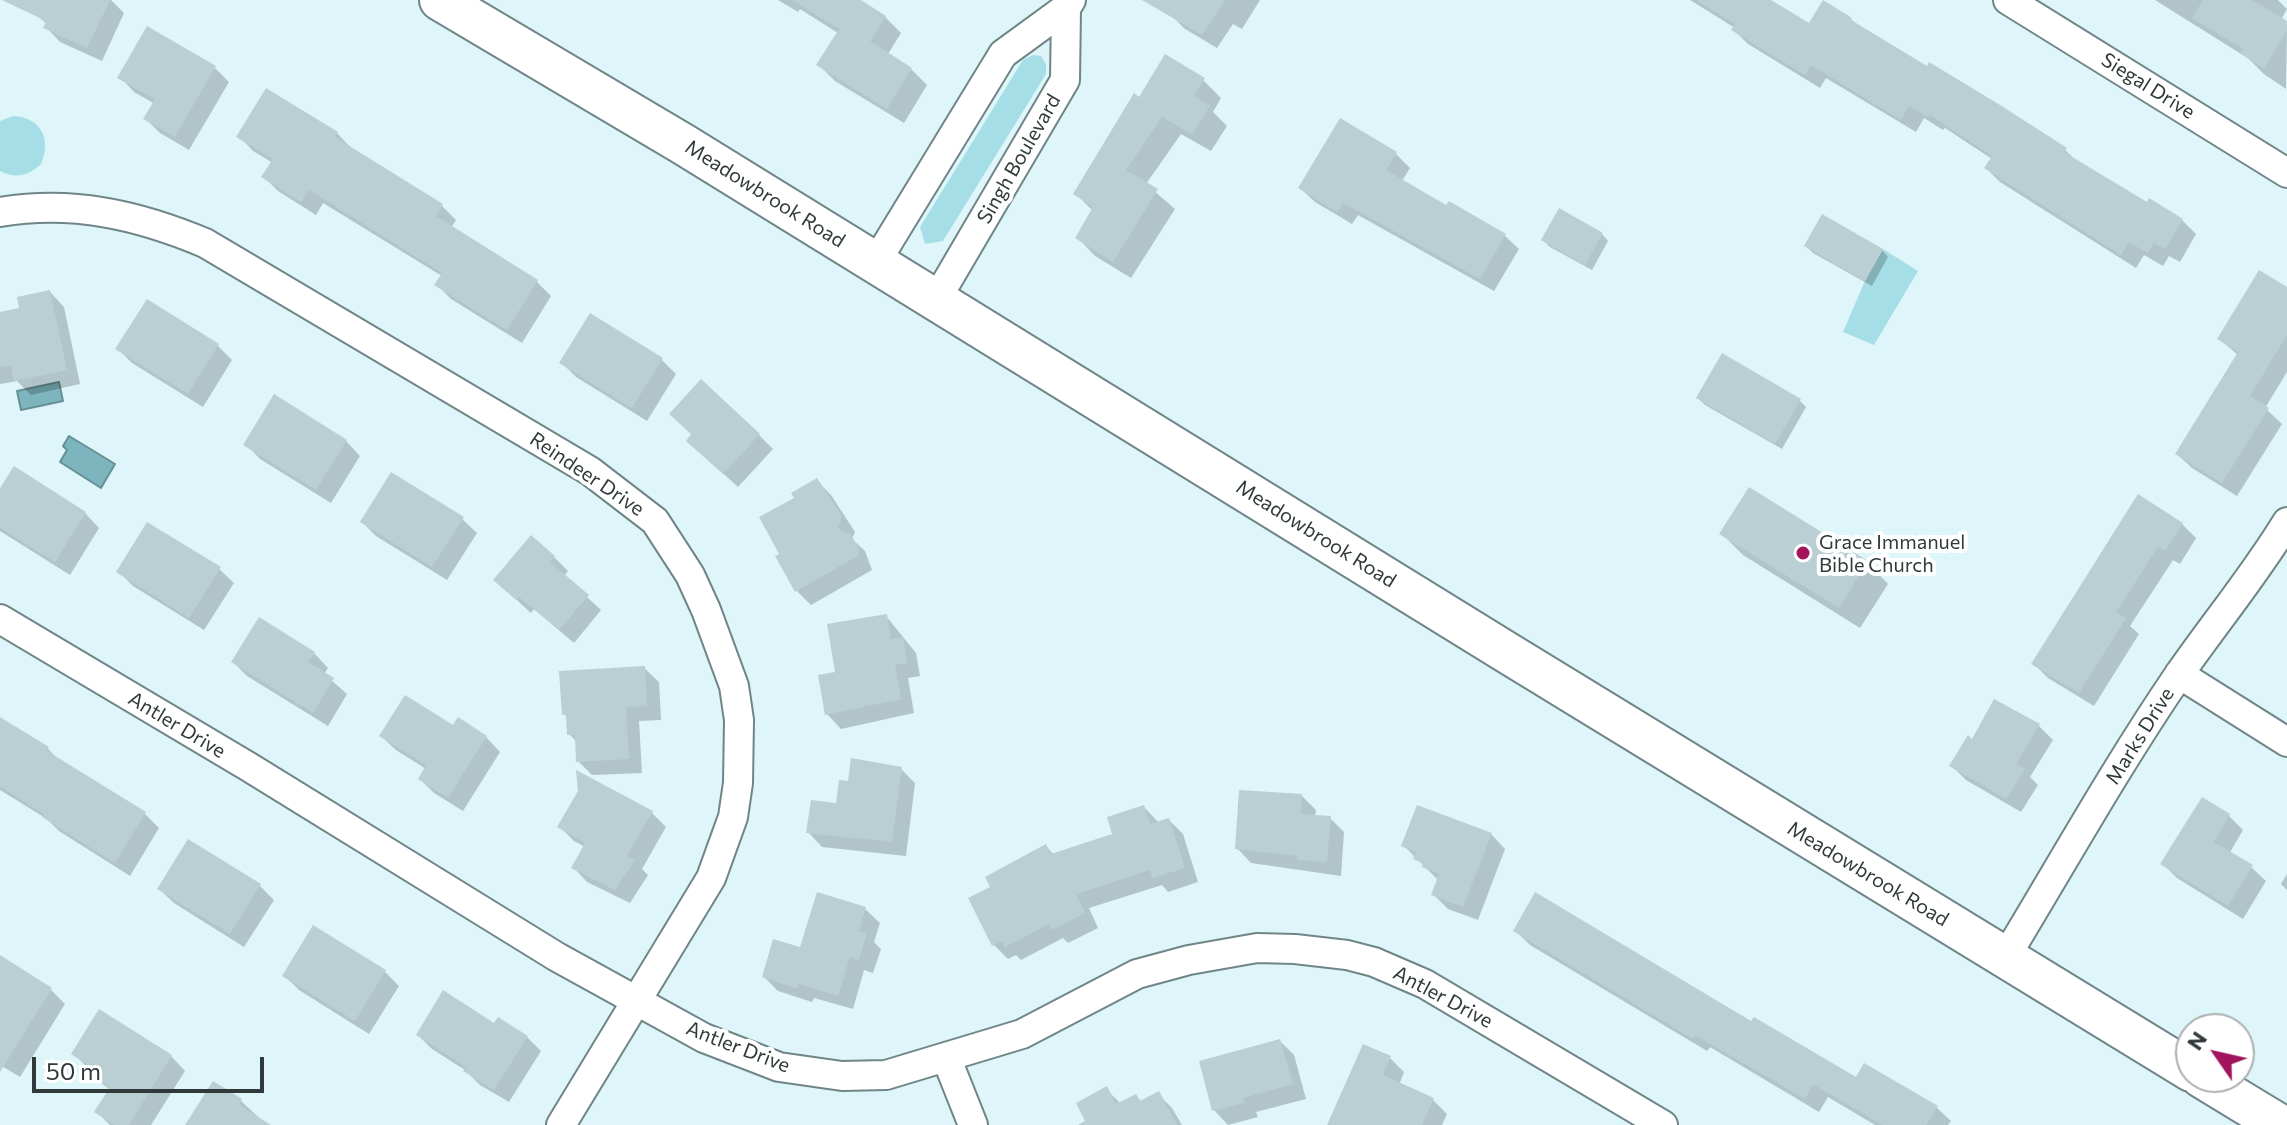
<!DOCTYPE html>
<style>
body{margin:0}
#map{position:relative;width:2287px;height:1125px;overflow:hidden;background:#def5f9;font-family:Commissioner,sans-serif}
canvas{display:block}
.north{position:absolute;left:2175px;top:1013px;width:80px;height:80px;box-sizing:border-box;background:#fff;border:2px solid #adb0b1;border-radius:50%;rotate:304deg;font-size:22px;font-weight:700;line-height:32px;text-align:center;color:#313a3b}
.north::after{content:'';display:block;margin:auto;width:28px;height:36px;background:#a2155c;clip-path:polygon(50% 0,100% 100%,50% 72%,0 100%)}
.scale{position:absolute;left:32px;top:1057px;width:232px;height:36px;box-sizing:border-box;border:4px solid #313a3b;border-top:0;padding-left:10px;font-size:24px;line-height:28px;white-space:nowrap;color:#313a3b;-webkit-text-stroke:6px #fff;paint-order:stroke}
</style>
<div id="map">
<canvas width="2287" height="1125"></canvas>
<div class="north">N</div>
<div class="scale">50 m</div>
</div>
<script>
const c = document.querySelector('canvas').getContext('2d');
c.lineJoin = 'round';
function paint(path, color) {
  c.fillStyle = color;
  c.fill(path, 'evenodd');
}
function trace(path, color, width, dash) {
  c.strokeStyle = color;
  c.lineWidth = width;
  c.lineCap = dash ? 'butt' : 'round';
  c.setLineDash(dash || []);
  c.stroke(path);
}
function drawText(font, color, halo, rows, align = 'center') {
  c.font = font + ' Commissioner,sans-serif';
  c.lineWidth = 8;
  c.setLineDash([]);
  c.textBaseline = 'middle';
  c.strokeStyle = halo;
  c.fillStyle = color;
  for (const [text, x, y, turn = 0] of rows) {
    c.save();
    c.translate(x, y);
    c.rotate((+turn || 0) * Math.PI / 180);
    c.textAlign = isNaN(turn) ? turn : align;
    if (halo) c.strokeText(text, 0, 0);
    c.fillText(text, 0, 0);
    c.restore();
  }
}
paint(new Path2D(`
 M1033 55 1041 56 1046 64V74L943 241 925 244 920 227 1023 60Z
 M13 116C41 117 52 140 41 164 28 176 16 179 0 171V121Z
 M1883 249 1918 271 1874 345 1843 332 1865 281Z`), '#a6dee7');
const water = new Path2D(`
 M59 382 63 401 21 410 17 391Z
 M69 436 115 464 101 488 60 462 67 450 63 446Z`);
paint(water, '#7cb5bd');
trace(water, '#669096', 2);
paint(new Path2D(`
 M25 0H111L124 13 102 61 60 42 46 27 47 24 23 4Z
 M778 0H857L885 17 901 33 888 54 911 69 927 85 904 123 835 81 819 65 838 33 800 9 798 12Z
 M1180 0H1260L1242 29 1233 24 1217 48 1185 29 1171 15Z
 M1690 0H1767L1809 26 1851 19 1860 28 2065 150 2080 164 2148 205 2150 201 2182 220 2196 234 2180 262 2169 256 2163 266 2144 255 2136 268 2000 182 1986 168 1992 159 1945 128 1943 130 1924 118 1916 132 1826 78 1820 88 1748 44 1734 30 1735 28Z
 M2155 0H2278L2287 9 2281 20 2287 24 2286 89 2264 74 2249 59Z
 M215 68 229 82 189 150 160 133 146 119 155 104 134 92 120 77Z
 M1203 80 1221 98 1213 112 1227 126 1211 151 1181 134 1146 184 1175 209 1131 278 1095 256 1077 237 1093 211 1075 193 1139 99Z
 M337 133 351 148 442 206 456 220 451 228 537 282 551 296 522 343 451 299 437 285 442 276 323 203 316 215 278 191 264 177 273 163 253 151 239 136Z
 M1396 154 1410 168 1402 181 1447 208 1504 235 1519 249 1494 291 1358 215 1352 224 1315 202 1300 188Z
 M1602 234 1608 241 1592 270 1550 247 1543 240Z
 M1806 246 1882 250 1888 257 1872 286 1813 253Z
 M2287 289V372L2265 408 2282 424 2237 496 2192 468 2177 454 2238 355 2219 339Z
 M50 292 64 307 80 384 31 395 17 381 0 384V314L22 309Z
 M147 301 218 346 232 360 203 407 132 363 118 349Z
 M662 360 676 374 647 421 576 377 562 363Z
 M1698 398 1799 400 1806 407 1782 449 1705 405Z
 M759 435 773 449 738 487 703 455Z
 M346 441 360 456 331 503 260 459 246 444Z
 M817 481 831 495 855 532 852 539 865 551 872 570 811 605 797 591 782 555 797 499Z
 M0 492 85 513 99 528 70 575 0 531Z
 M462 519 477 533 447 580 376 536 362 522Z
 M2182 524 2196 538 2180 564 2173 560 2130 626 2139 634 2094 706 2048 678 2034 664Z
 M1722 534 1867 562 1888 584 1860 628 1743 555Z
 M554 557 568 571 564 576 601 610 574 643 534 609 531 613 495 580Z
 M219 569 234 583 204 630 133 586 119 572Z
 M886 616 916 653 920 676 908 678 914 713 841 729 827 714 838 674Z
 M314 653 328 668 324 674 347 694 328 726 247 676 233 662Z
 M644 668 659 682 661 720 639 721 642 773 592 775 578 761 577 742 569 734 568 718 564 714Z
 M1995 701 2039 726 2053 740 2030 777 2038 785 2021 812 1966 780 1951 765 1972 742Z
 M0 719 48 749 60 761 145 814 159 828 130 876 59 831 47 819 0 790Z
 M454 727 486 737 500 752 463 811 434 793 420 779 426 769 396 750 381 736Z
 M901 769 915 783 906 856 822 847 808 832 837 806 850 784Z
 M1302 796 1316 810 1315 817 1330 818 1344 832 1341 876 1251 863 1237 848Z
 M2202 800 2229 816 2243 830 2229 854 2251 867 2266 881 2243 919 2177 878 2163 864Z
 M1144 807 1159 823 1169 820 1183 834 1198 882 1168 892 1162 885 1089 908 1098 928 1068 943 1063 938 1021 960 1016 955 1008 959 994 945 992 888 1046 846 1054 855 1115 835Z
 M651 812 666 827 642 869 648 875 630 903 587 882 573 867 585 847 574 841 560 827Z
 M1491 834 1505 849 1478 920 1448 909 1434 895 1439 881 1404 846Z
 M2287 874V890L2281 884Z
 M260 886 274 900 244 947 174 903 159 889Z
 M865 909 880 923 874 942 881 949 873 973 864 970 853 1009 814 998 812 1002 778 991 764 977Z
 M1516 931 1857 1080 1936 1107 1951 1121 1948 1125H1875L1828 1097 1819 1112 1710 1047 1707 1051 1530 945Z
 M0 957 51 990 65 1004 20 1077 0 1065Z
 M385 972 399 986 369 1034 299 990 284 975Z
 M100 1012 171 1056 185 1071 151 1125H110L97 1112 110 1090 87 1071 88 1068 74 1054Z
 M494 1025 527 1037 541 1051 509 1102 480 1085 465 1070 432 1049 418 1035Z
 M1280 1041 1294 1055 1306 1099 1256 1112 1258 1117 1228 1125 1214 1110Z
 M1390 1058 1404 1072 1399 1085 1433 1100 1447 1114 1442 1125H1336Z
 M1106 1089 1121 1104 1136 1096 1142 1102 1158 1094 1172 1108 1182 1125H1091Z
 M241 1101 267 1125H188Z`), '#0003');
paint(new Path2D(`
 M2 0H110L87 48 43 28 46 21Z
 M792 0H861L886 16 870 41 912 68 887 109 816 65 839 29Z
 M1142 0H1225L1202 35Z
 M1696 0H1771L1809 23 1823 0 1852 18 1851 20 1927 66 1929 62 2000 105 2067 148 2064 152 2147 202 2149 198 2183 219 2165 249 2154 243 2148 253 2129 242 2121 255 1984 168 1992 156 1930 115 1928 117 1909 106 1901 120 1811 65 1805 75 1731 30 1735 24Z
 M2203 0H2252L2287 21V30L2264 69 2240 53 2243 49 2192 18Z
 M147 26 216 66 175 137 143 119 155 99 117 78Z
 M1165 54 1205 78 1194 96 1210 106 1192 134 1162 117 1126 170 1158 189 1113 262 1075 238 1093 207 1073 194 1134 93 1139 97Z
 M266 88 338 132 335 137 443 204 436 216 538 280 507 330 434 285 442 273 309 190 301 202 261 177 273 159 236 137Z
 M1340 118 1397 152 1386 170 1446 205 1449 201 1506 234 1480 279 1343 203 1337 212 1298 188Z
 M1559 208 1603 233 1585 265 1541 240Z
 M1822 214 1883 249 1865 281 1804 246Z
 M2259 270 2287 287V335L2250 396 2269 408 2222 483 2175 454 2238 352 2217 339Z
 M50 290 67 370 14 381 11 365 0 367V312L19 308 17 297Z
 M147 299 219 344 188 394 115 349Z
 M590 313 663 358 632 408 559 363Z
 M1722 353 1801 399 1775 444 1696 398Z
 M701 379 760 434 723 474 686 441 691 434 669 414Z
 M274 394 347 440 316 490 243 445Z
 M14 466 86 512 55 562 0 528V488Z
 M391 472 464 517 432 567 360 522Z
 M817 478 842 516 838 528 851 535 858 547 859 555 795 592 775 556 779 554 759 517 794 498 791 493Z
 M1749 487 1868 561 1839 608 1719 534Z
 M2138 494 2183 523 2165 551 2158 547 2116 612 2126 618 2079 693 2031 664Z
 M147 522 221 567 189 618 116 572Z
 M531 535 555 556 550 562 589 595 559 630 519 597 516 600 493 580Z
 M887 614 891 639 903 637 907 663 895 665 901 699 825 715 818 675 835 672 827 624Z
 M259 617 315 652 308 662 334 678 313 713 231 662Z
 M645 666 647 706 626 707 629 759 576 762 575 735H567L566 714 562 715 559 671Z
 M405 695 453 725 458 717 487 736 448 798 418 779 426 765 379 736Z
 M1994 699 2040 724 2016 764 2025 769 2006 799 1949 766 1968 735 1972 739Z
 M0 717 49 747 47 751 146 812 115 863 42 817 44 814 0 786Z
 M851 758 902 767 892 842 806 833 811 800 836 803 839 780 848 781Z
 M576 770 653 811 627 856 635 860 615 890 571 868 585 843 557 827 578 791Z
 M1239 790 1302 794 1301 814 1331 816 1327 862 1297 860V856L1235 849Z
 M2202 797 2230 814 2214 842 2253 865 2228 906 2160 864Z
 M1144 805 1150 824 1169 818 1185 868 1152 878 1150 870 1076 894 1085 913 1052 930 1049 924 1005 947 1002 941 992 946 968 898 990 887 985 877 1046 844 1051 854 1112 834 1107 817Z
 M1417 805 1492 833 1463 907 1431 895 1439 874 1422 867 1423 863 1413 859 1416 852 1401 846Z
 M188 839 261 884 230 934 157 889Z
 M817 892 866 907 859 931 867 933 859 960 850 957 838 996 799 984 798 989 762 977 773 939 800 947Z
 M1535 892 1751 1021 1754 1017 1856 1077 1864 1063 1938 1106 1926 1125H1882L1813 1084 1805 1099 1695 1035 1693 1039 1513 931Z
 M313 925 386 970 355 1021 282 976Z
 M0 955 52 988 0 1072Z
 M443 990 494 1023 498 1017 528 1036 494 1090 463 1071 466 1067 416 1035Z
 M99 1009 172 1055 129 1125H115L94 1112 110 1087 84 1071 88 1065 71 1054Z
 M1280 1039 1293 1084 1243 1098 1245 1103 1212 1111 1199 1061Z
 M1363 1044 1391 1056 1383 1075 1434 1098 1422 1125H1327Z
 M213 1081 242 1099 239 1105 271 1125H185Z
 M1107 1086 1116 1104 1136 1094 1140 1101 1159 1091 1177 1125H1078L1085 1121 1076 1103Z`), '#b9cfd3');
const street = new Path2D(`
 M2008 0 2287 173
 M0 212C73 200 138 215 205 243L590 471 655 521 690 575 706 610 734 686 739 720 738 783 733 817 711 878 561 1125
 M876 262 1003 54 1066 8 1071 0
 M936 300 1065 80 1066 8
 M0 619 249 767 557 957 704 1038 779 1067 842 1076 886 1075 1022 1034 1137 974 1189 960 1257 948 1295 949 1347 955 1374 962 1425 984 1663 1125
 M2179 674 2287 742
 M2005 958C2062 864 2116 767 2178 676 2214 624 2254 576 2287 522
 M946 1057 973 1125`);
const secondary = new Path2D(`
 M440 0 683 144 1506 652 2191 1071
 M2201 1077 2280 1125`);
trace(street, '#708588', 32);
trace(secondary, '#708588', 44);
trace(street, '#fff', 28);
trace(secondary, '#fff', 40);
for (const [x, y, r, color] of [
 [1803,553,8,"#a2155c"]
]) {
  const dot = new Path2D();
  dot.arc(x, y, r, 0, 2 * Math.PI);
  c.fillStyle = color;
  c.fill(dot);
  trace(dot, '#fff', 3);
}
drawText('20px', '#313a3b', '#fff', [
 ["Siegal Drive",2148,86,32],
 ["Singh Boulevard",1019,159,-60],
 ["Meadowbrook Road",765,194,32],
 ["Reindeer Drive",587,474,34],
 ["Meadowbrook Road",1316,534,32],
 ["Antler Drive",177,725,31],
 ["Marks Drive",2140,736,-58],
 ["Meadowbrook Road",1868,874,31],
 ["Antler Drive",1443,997,28],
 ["Antler Drive",738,1047,21]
]);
drawText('20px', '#313a3b', '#fff', [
 ["Grace Immanuel",1819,542],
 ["Bible Church",1819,565]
], 'left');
</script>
